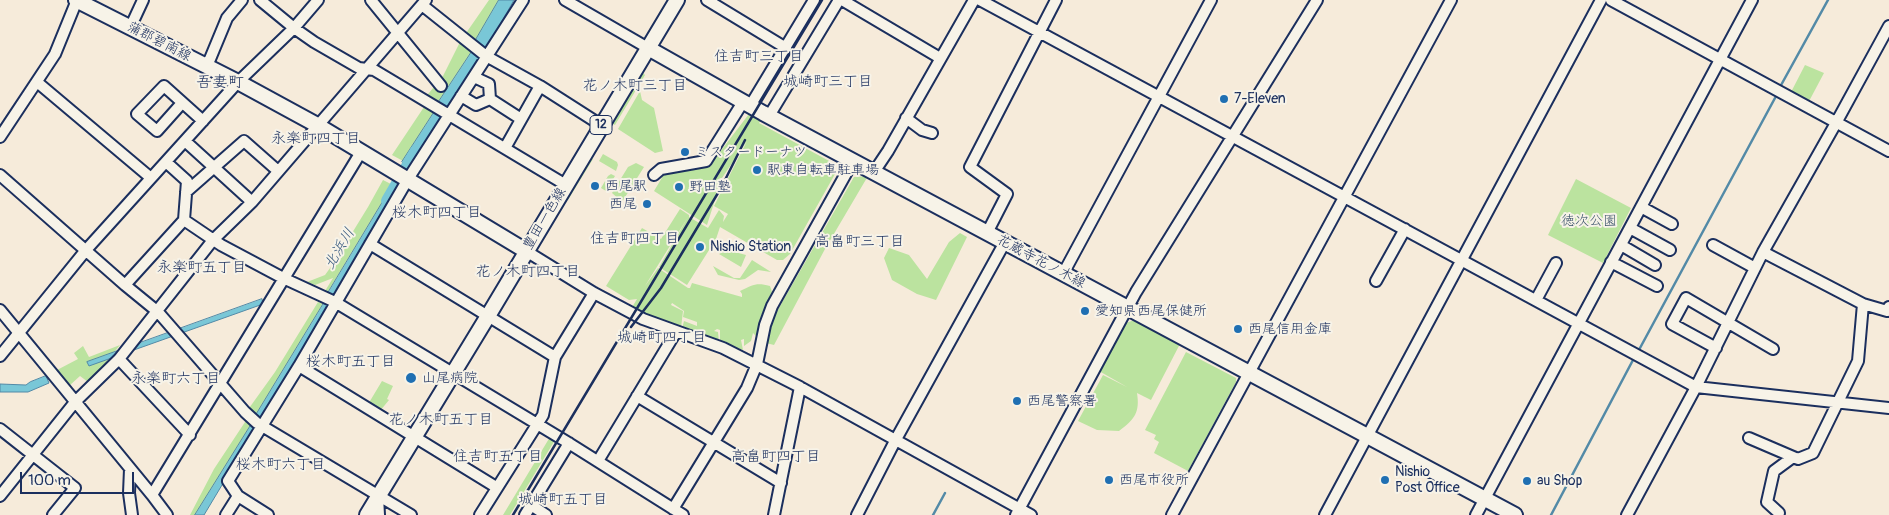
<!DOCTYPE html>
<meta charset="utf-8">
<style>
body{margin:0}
#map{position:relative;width:1889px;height:515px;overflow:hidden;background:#f6ebda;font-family:Pangolin,sans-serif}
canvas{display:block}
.scale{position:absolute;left:20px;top:472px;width:114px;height:22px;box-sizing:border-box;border:2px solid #1b2f5e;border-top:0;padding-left:6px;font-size:15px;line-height:18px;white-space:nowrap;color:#1b2f5e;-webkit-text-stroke:4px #f7f3e8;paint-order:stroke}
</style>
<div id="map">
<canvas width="1889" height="515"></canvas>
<div class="scale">100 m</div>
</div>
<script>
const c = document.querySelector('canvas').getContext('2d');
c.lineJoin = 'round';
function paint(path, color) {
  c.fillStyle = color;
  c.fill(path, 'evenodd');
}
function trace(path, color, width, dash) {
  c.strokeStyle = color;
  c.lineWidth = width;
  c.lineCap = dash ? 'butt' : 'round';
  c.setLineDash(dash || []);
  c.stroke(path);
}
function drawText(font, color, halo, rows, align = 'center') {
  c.font = font + ' Pangolin,"Klee One",sans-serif';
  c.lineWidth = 4;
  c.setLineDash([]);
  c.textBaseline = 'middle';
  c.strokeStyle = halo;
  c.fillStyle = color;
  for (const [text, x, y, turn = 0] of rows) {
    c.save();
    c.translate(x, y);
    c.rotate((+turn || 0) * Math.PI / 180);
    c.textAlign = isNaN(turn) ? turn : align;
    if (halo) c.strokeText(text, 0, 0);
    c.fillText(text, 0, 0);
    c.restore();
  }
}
paint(new Path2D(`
 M489 0H499L475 42 464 36Z
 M460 42 473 50 436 106 424 99 443 76Z
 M1805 65 1824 73 1807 105 1789 96Z
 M641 71 645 75 615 125 611 123Z
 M640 91 642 100 654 108 663 151 655 153 618 129Z
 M424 107 434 112 403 161 392 155Z
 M752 110 763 116 759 123 831 162 835 174 790 254 783 260H777L720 227 716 239 687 285 659 267 688 217 645 286 658 268 688 288H690L692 283 742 297V294L740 291C753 285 756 282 770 286L772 292 761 316 756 336 753 333 751 341 744 346V339L741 340 743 350 720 342V330L717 329 714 331 718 332 719 342 682 329 684 321 697 326V322L683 317 684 311 672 303 671 305 683 311 681 328 631 309 637 299 629 300 606 286 642 228 661 239 680 209 689 215V217L708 228 719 210 724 216 723 222 728 214 714 206 747 141 722 178 707 225 654 191 663 176 671 171 710 165Z
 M603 154 617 162 618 165 616 171 599 161Z
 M590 157 593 159 568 200 565 198Z
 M636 163 644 167 622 202 612 193 628 167Z
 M611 174 615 176 606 191 601 188 608 176Z
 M868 176 825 249 774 345 766 343 772 320 854 177Z
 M1576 179 1631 208 1603 263 1548 235Z
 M383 180 393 185 328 292 325 291 333 278 315 285 307 282 325 275 333 264 368 207Z
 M960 233 967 237 936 300 917 294 892 280 884 258 889 248 909 255 927 279 949 242Z
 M727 250 746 255 741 267 719 254Z
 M752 260 771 272 758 270 745 279 739 280 718 275 713 266 734 278H740Z
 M318 302 323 304 255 417 247 411 275 372Z
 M1137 319 1181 342 1151 400 1137 393C1140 412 1135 419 1119 431L1097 430 1078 421 1103 375 1127 387 1099 371 1126 323Z
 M120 345 97 374 88 382 80 376 69 386 57 370 78 359 74 353 83 346 89 357Z
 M1186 352 1236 378V382L1188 471 1154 453 1159 442 1154 439 1156 435 1145 430Z
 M382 381 393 386 387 399 389 400 380 411 367 406Z
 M247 419 252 424 195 515H190L214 469Z
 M550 437 555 440 510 515H503Z`), '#bbe39f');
const water = new Path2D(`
 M499 0H514L485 51 474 43Z
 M473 50 480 56 447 111 436 106Z
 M435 111 444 117 412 169 402 162Z
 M393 185 400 189 335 297 328 293Z
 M262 299 263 304 89 366 87 362Z
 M324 303 329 306 260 419 256 415Z
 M46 376 49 383 28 392H0V384L26 385 30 382Z
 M251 425 255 430 204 515H195Z`);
paint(water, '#79c7d7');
trace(water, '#538aa7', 1);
trace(new Path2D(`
 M1780 87 1828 0
 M1640 348 1775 98
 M933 515 945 493
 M1551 515 1633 360`), '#538aa7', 2.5);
trace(new Path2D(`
 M388 201 417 151`), '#79c7d7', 14);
const minor = new Path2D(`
 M260 0 294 28 314 42 359 68 374 70 566 185
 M371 0 441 86
 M565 0 648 48
 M707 0 786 48
 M842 0 940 58
 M980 0 1696 387 1889 408
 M1611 0 1889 151
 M422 5 486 56 540 86 601 125
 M130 28 143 0
 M205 66 210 59 227 18 242 0
 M474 77 489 84 490 99 521 119
 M37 82 151 178
 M461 96 476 105 490 99
 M182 103 157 131 137 114 164 86 203 121
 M750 106 814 0
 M769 116 839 0
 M906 118 922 130 932 133
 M0 137 55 54 77 0
 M185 141 252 202
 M505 148 540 86
 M874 172 888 151 974 0
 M0 175 125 285 158 312 245 412 257 423 411 515
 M654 175 661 169 706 161 743 102
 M186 192 244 141 278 171
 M1641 207 1672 224
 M184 220 221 245 283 278 335 302 567 442 683 515
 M1630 228 1670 250
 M987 233 1007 194 970 167 1056 0
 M370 244 555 357
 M1621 245 1655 265
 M1713 245 1755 268
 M526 251 594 293 643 319 723 348 800 387 1031 515
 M1763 252 1863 304 1887 311 1889 307
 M1611 262 1657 286
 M1063 274 1211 0
 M1376 281 1405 229
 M125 285 184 220 187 181 166 162
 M1536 300 1556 263
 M0 310 152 495 167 515
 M1716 348 1672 324 1686 298 1773 349
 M0 356 86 250 238 82 294 28 318 0
 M119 359 190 435
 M299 366 496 487
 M637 396 781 483
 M0 429 75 488 53 515
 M1749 438 1798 459 1813 453 1858 361 1863 304
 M598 461 676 332
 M130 469 129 493 132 515
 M152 495 361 152
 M0 496 75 402 119 359 213 240 252 202 426 0
 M378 497 379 515
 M531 505 546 515
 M673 509 747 388 757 364 765 325 772 306 853 161
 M1779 513 1767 502 1774 471 1793 457
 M226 515 238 496
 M268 515 238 496 228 481 299 366 408 179 523 0
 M480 515 543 415 555 357 594 293
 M525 515 569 443
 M774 515 800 387
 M857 515 895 441 1005 242
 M1016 515 1136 292 1317 0
 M1172 515 1451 0
 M1325 515 1601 0
 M1476 515 1752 0
 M1627 515 1696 387 1763 252 1836 123 1889 26`);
const major = new Path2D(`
 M76 0 238 82 317 125 526 251
 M648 48 763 113 1515 515
 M367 515 488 316 677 0`);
trace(minor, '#1b2f5e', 14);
trace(major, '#1b2f5e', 18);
trace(minor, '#f7f3e8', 10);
trace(major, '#f7f3e8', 14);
trace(new Path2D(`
 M631 327 661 288 721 188 745 140
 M513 515 822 0`), '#1b2f5e', 2.5);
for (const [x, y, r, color] of [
 [1224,99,5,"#1f6fb2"],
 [685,152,5,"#1f6fb2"],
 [757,170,5,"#1f6fb2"],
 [595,186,5,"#1f6fb2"],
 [679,187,5,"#1f6fb2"],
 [647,204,5,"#1f6fb2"],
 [700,247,5,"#1f6fb2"],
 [1085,311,5,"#1f6fb2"],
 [1238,329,5,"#1f6fb2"],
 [411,378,6,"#1f6fb2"],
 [1017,401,5,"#1f6fb2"],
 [1109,480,5,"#1f6fb2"],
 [1385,480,5,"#1f6fb2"],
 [1527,481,5,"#1f6fb2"]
]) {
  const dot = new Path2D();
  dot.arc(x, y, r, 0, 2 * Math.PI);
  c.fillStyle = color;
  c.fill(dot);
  trace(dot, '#f7f3e8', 2);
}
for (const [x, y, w] of [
 [601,125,22]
]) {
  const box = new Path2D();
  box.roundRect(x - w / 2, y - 9.5, w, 19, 4);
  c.fillStyle = '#f7f3e8';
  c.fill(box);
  trace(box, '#1b2f5e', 1);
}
drawText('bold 12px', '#1b2f5e', null, [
 ["12",601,125]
]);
drawText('14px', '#1b2f5e', '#f7f3e8', [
 ["蒲郡碧南線",159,42,27],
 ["豊田一色線",545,219,-59],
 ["花蔵寺花ノ木線",1041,262,28]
]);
drawText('14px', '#1b2f5e', '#f7f3e8', [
 ["7-Eleven",1234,99],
 ["ミスタードーナツ",695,152],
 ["駅東自転車駐車場",767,170],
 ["西尾駅",605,186],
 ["野田塾",689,187],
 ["西尾",637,204,"right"],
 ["Nishio Station",710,247],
 ["愛知県西尾保健所",1095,311],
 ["西尾信用金庫",1248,329],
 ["山尾病院",422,378],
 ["西尾警察署",1027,401],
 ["Nishio",1395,472],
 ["Post Office",1395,488],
 ["西尾市役所",1119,480],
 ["au Shop",1537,481]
], 'left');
drawText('14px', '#3b536b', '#f7f3e8', [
 ["徳次公園",1589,221]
]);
drawText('15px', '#1b2f5e', '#f7f3e8', [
 ["住吉町三丁目",759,57],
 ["城崎町三丁目",828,82],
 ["花ノ木町三丁目",635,86],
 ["永楽町四丁目",316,139],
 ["桜木町四丁目",437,213],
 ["住吉町四丁目",635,239],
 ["高畠町三丁目",860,242],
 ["永楽町五丁目",202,268],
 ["花ノ木町四丁目",528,272],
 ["城崎町四丁目",662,338],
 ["桜木町五丁目",351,362],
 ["永楽町六丁目",176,379],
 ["花ノ木町五丁目",441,420],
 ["住吉町五丁目",498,457],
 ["高畠町四丁目",776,457],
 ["桜木町六丁目",281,465],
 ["城崎町五丁目",563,500]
]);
drawText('italic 15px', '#32557c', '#f7f3e8', [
 ["北浜川",340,249,-59]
]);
drawText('16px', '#1b2f5e', '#f7f3e8', [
 ["吾妻町",220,83]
]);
</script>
